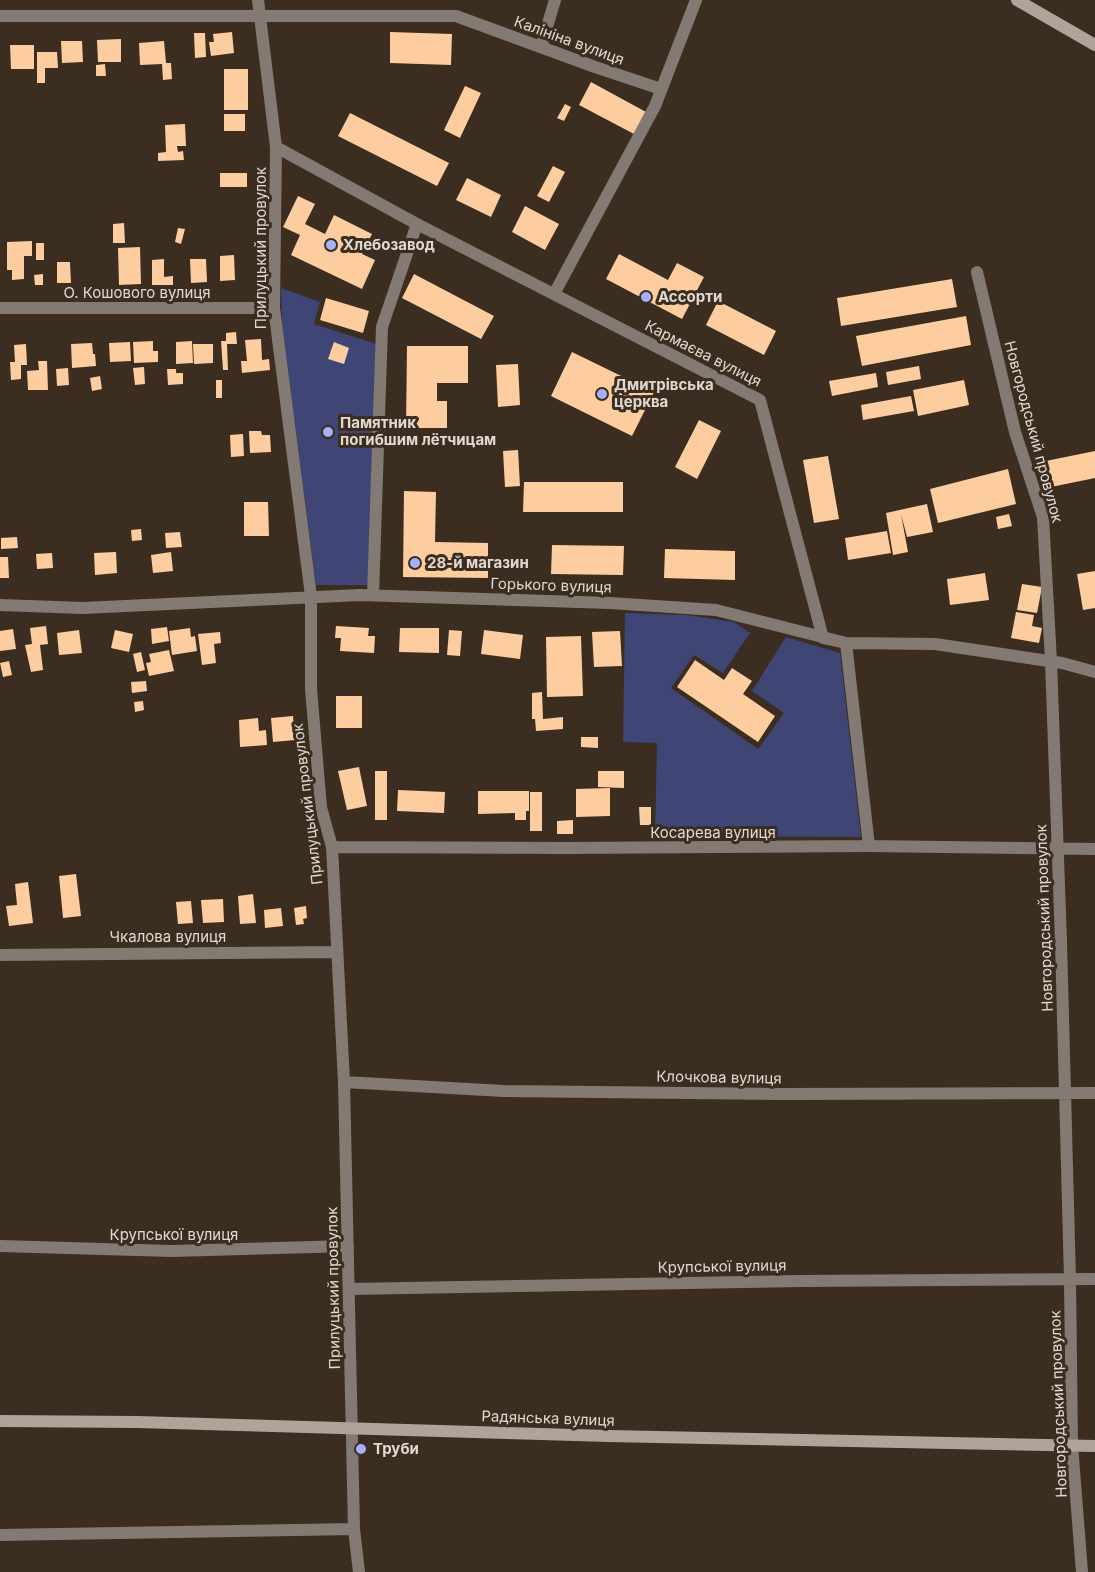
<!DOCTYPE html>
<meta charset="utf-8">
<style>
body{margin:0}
canvas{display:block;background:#3b2d20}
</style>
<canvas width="1095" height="1572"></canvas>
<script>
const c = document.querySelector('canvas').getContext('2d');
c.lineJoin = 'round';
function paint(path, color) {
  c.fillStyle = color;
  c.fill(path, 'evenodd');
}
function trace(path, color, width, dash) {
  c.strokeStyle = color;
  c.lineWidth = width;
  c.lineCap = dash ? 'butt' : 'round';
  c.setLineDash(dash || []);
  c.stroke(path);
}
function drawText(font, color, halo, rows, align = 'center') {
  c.font = font + ' Inter,sans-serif';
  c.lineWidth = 6;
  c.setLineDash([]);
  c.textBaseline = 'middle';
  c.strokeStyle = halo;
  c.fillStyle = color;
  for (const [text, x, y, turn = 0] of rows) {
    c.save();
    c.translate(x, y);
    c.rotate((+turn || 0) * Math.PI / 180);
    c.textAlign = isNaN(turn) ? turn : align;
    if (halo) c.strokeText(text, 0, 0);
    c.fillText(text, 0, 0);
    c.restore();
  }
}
paint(new Path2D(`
 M281 288 320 302 314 324 376 344 368 585H316L282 325Z
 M625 613 686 615 734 622 750 633 723 673 694 655 671 688 758 749 784 713 752 691 786 637 840 653 861 837 655 836 657 743 623 742Z`), '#3f4574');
paint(new Path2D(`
 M232 32 234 53 211 56 209 42H214L213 34Z
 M390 32 452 34 451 65 390 63Z
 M194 33H205L206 57 195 58Z
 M121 39V62H98L97 40Z
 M61 41H82L83 62 62 63Z
 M164 41 166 63H171L172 79 163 80 162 64 140 65 139 43Z
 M10 45H34V69H11Z
 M37 52H57L58 68H45V83H37Z
 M105 64 106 76H96V65Z
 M224 69H248V110H224Z
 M591 82 646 112 634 134 579 105Z
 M465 86 481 93 460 138 444 130Z
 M565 104 571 107 564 121 557 118Z
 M350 113 449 163 437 186 338 136Z
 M224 114H245V131H224Z
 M185 124 186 146H177L178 152 183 151 184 160 158 161V153L166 152 165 125Z
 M553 166 565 172 549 202 537 196Z
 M220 173H247V187H220Z
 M467 178 501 195 491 217 456 200Z
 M298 196 315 204 305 224 325 234 334 215 372 234 362 254 375 260 362 289 291 255 300 235 283 227Z
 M525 206 559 224 545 250 512 232Z
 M124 223 125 243H113V224Z
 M178 228 185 229 181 244 175 242Z
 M32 241V256H24V279L12 280V270H7V242Z
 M36 243H44V260H36Z
 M140 247 141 284 119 285 118 248Z
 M619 254 668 280 677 263 704 277 682 319 606 279Z
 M234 255 235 280 220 281V256Z
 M164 259V277L173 276V285H152V260Z
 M190 259H206L207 282 191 283Z
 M57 262H70L71 283H57Z
 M43 274V285H35L34 275Z
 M414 274 494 316 481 339 402 298Z
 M952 279 957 307 841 326 837 298Z
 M326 298 369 311 363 333 320 320Z
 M718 301 776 331 764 355 706 325Z
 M966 316 971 345 862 366 856 336Z
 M236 332 237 344H227L228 370H223L221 341H226V333Z
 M261 339 262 360 269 359 270 370 242 373 241 361H247L245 340Z
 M153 341V351H158V362L134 363 133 342Z
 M192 341 193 363 176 364V342Z
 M130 342 131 361 110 362 109 343Z
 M334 342 349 348 344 364 328 359Z
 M92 343 93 354H95L96 366 72 368 71 344Z
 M26 344 27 365H21V379L11 380 10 362H15L14 345Z
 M193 344H213V363L194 364Z
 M407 346H468V383H437V401H447V428H406Z
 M572 352 654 392 632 436 551 396Z
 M38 361H47L48 390H28L27 371 39 370Z
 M518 364 520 405 498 407 496 365Z
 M919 366 921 379 888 385 886 372Z
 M144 367 145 384 135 385 133 368Z
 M68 368 69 385 57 386 56 369Z
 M167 369H176V373H183V384L168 385Z
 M876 373 878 387 832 396 829 381Z
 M100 376 102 389 92 391 90 378Z
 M216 380H222V398H216Z
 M964 380 969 405 918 416 913 390Z
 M911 396 914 411 863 420 861 405Z
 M699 420 721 431 697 479 675 467Z
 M249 431H261L262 435H270L271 452 250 453Z
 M243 434 244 456 231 457 230 435Z
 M518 450 520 486 505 487 503 451Z
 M1095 451V478L1046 488 1041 462Z
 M828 456 839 519 814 523 803 460Z
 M1008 469 1016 504 938 523 930 489Z
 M524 482H623V512H523Z
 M404 491 436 492 435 542 488 543V578L403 577Z
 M244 502H268L269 536H244Z
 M927 504 933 532 907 537 901 514 908 552 893 555 886 513Z
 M1009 514 1012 526 998 529 996 517Z
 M141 529 142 540 132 541 131 530Z
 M887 531 891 553 848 560 845 538Z
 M180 532 182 547 166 548 165 533Z
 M17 537 18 548 1 549V538Z
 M552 545 624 546 623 575 551 574Z
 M665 549 735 551V580L664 578Z
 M116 552 117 573 95 575 94 553Z
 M171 552 173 571 153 573 151 555Z
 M52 553 53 568 37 569 36 554Z
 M0 557H8L9 578H0Z
 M1095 571V608L1083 610 1077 574Z
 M985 573 989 600 950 605 947 579Z
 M1022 584 1042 587 1037 613 1017 610Z
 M1016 612 1034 615 1032 626 1042 628 1039 643 1011 638Z
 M46 626 48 644 40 645 43 670 31 672 25 645 32 644 30 628Z
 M336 626 369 628 368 636H375L374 653 340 651 341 638H335Z
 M167 627 169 641 152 644 151 629Z
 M190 628 191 637 195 636 197 651 172 655 169 631Z
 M400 628H439V653L399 652Z
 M13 629 16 649 0 651V631Z
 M79 630 82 653 59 655 57 633Z
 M115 630 133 634 129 652 111 648Z
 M449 630 462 631 460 656 447 655Z
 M484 630 523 635 520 659 481 654Z
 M620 631 622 666 594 667 592 632Z
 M220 632 221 643 214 644 216 663 202 665 198 634Z
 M581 636 583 696 547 697 546 637Z
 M169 650 174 671 149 676 146 663 151 662 149 654Z
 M141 652 145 670 137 672 133 654Z
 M695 660 724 680 732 668 752 681 743 694 775 716 758 742 677 687Z
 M9 661 12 675 3 677 0 663Z
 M146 681 147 691 132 693 131 682Z
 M542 692 543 719 563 717V729L536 731 535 719H532V693Z
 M336 696H362V728H336Z
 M143 701 144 710 135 712 134 702Z
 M293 716 295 740 273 742 271 718Z
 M258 718 259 731 266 730 267 745 240 747 239 720Z
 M581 737H598V748L581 747Z
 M359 767 367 806 347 810 338 771Z
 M375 771H387V820H375Z
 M598 771H624V788L598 787Z
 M610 788V816L576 817V789Z
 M398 790 445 792 444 813 397 811Z
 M478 791H529V811H526V820H515V813L478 814Z
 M530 792H542V831H530Z
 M639 807H651V825H640Z
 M573 820V834H557V821Z
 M76 874 81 916 63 918 59 876Z
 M28 882 33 923 9 926 6 906 17 905 15 884Z
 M253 894 256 923 240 924 238 896Z
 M223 899 224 922 203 923 201 900Z
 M191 901 193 923 178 924 176 902Z
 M306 906 307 918 303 919 304 924 296 925 294 908Z
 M281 908 283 926 265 928 264 910Z`), '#fdcd9f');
trace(new Path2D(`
 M258 0 276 147 274 308 311 596V689L321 807 332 847 344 1082 354 1529 359 1572
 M0 16H456L595 67 661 89
 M541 47 555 0
 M276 147 417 224 760 400 823 638 846 643 869 846
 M977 272 1015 432 1043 517 1051 661 1061 942 1070 1279 1072 1445 1082 1572
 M554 294 655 106 696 0
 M0 308H274
 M373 595 382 327 417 224
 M0 605 83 608 360 595 610 603 716 610 846 643 935 644 1062 663 1095 672
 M332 847 567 848 869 846 1095 849
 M0 955 336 952
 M344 1082 503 1091 782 1094 1095 1093
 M0 1246 172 1251 348 1246
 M349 1289 801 1281 1095 1279
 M0 1535 354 1529`), '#827a73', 12);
trace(new Path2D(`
 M1017 0 1095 45
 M0 1421 138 1422 608 1436 1095 1446`), '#afa499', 12);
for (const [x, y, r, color] of [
 [331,245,6,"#a6b1fc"],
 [646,297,6,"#a6b1fc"],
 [602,394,6,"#a6b1fc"],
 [328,432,6,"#a6b1fc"],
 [415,563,6,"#a6b1fc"],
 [361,1449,6,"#a6b1fc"]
]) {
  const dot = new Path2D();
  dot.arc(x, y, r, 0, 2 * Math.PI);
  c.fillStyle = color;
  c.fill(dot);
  trace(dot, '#3b2d20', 2);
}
drawText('15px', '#e1d8cf', '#3b2d20', [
 ["Калініна вулиця",569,41,20],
 ["Прилуцький провулок",261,248,-90],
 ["О. Кошового вулиця",137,293],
 ["Кармаєва вулиця",703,354,27],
 ["Новгородський провулок",1033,432,75],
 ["Горького вулиця",551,586,2],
 ["Прилуцький провулок",308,804,-97],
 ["Косарева вулиця",713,833],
 ["Новгородський провулок",1045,918,-92],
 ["Чкалова вулиця",168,937],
 ["Клочкова вулиця",719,1078,1],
 ["Крупської вулиця",174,1235],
 ["Крупської вулиця",722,1267,-1],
 ["Прилуцький провулок",334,1288,-91],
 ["Новгородський провулок",1059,1404,-92],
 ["Радянська вулиця",548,1419,2]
]);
drawText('bold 15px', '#e1d8cf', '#3b2d20', [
 ["Хлебозавод",343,245],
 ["Ассорти",658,297],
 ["Дмитрівська",614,385],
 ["церква",614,402],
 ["Памятник",340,423],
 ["погибшим лётчицам",340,440],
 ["28-й магазин",427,563],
 ["Труби",373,1449]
], 'left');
</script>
